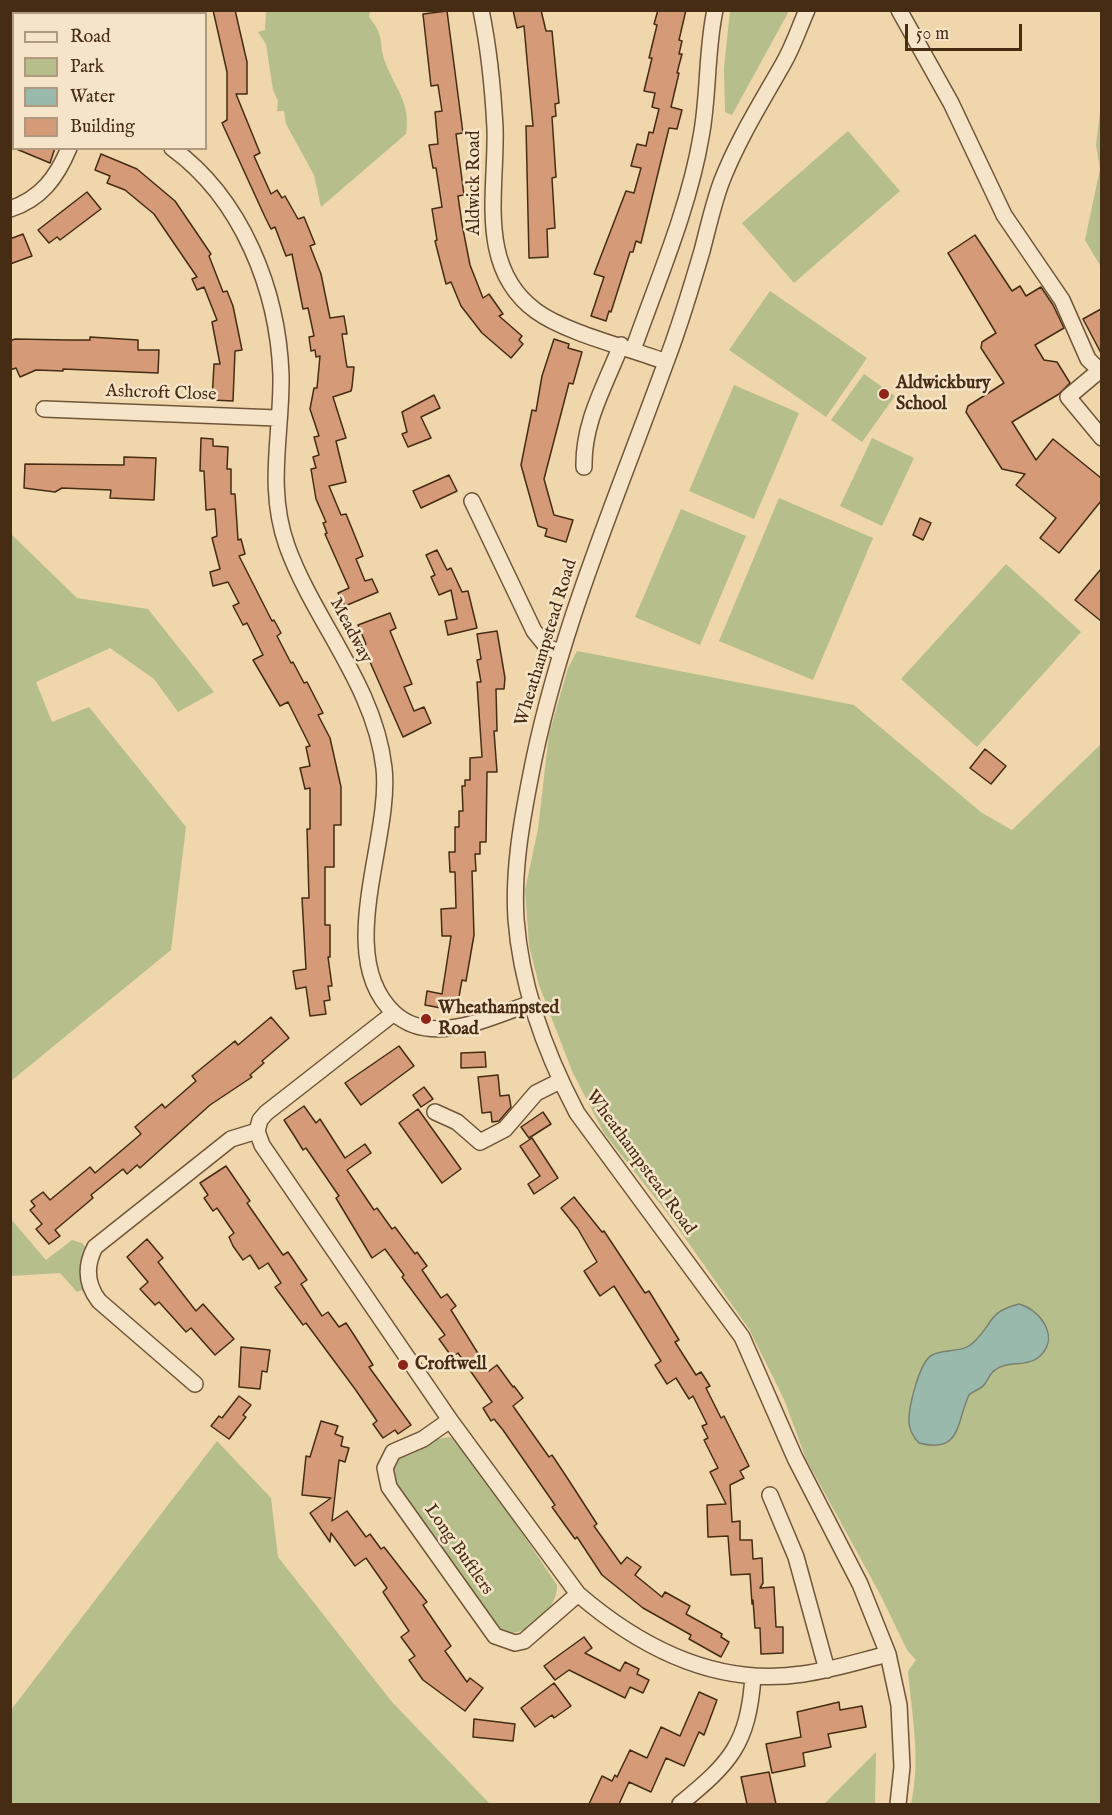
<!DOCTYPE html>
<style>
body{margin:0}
#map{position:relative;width:1112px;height:1815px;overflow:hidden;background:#efd6ab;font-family:"IM FELL English",serif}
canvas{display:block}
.frame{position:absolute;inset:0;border:12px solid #452c13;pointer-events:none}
.legend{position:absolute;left:12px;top:12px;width:195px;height:138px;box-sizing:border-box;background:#f5e4c8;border:2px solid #af9a80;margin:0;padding:8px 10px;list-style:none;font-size:18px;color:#452c13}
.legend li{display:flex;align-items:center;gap:12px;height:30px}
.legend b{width:30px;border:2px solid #af9a80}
.scale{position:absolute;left:905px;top:24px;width:117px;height:27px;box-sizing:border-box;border:3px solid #452c13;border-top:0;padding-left:8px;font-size:18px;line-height:21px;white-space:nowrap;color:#452c13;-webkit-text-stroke:4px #f5e4c8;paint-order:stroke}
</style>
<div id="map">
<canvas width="1112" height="1815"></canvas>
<div class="frame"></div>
<ul class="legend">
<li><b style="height:8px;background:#f5e4c8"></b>Road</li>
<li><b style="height:16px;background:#b6be8c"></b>Park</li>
<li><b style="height:16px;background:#9ab9ad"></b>Water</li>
<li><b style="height:16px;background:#d59b78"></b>Building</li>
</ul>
<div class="scale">50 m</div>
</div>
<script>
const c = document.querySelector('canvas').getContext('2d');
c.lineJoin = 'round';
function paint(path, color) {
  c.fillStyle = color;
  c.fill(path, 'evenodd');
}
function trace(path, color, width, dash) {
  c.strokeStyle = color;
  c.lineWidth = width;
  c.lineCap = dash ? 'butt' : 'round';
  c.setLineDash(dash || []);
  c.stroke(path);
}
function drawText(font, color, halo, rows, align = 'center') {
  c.font = font + ' "IM FELL English",serif';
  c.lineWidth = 5;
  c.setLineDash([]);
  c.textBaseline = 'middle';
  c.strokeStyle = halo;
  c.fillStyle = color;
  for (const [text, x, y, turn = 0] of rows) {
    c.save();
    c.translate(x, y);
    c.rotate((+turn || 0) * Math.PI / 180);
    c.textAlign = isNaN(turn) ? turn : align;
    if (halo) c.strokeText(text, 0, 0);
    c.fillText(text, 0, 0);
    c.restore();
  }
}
paint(new Path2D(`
 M266 11H370L369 17C387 39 377 43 386 64 396 91 411 102 406 134L321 207 314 175 286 124 284 111H277L278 101 273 90 266 44 258 32 265 30Z
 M730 11H789L732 115 725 112 724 68Z
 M1101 104V267L1085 240 1100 169 1096 145Z
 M848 131 900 191 794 283 742 223Z
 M770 291 867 358 826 417 729 350Z
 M864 374 895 396 862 442 831 420Z
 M734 385 799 413 754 519 689 491Z
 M872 438 914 458 882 526 840 506Z
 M779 498 873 538 813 680 719 641Z
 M681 509 746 536 700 645 635 617Z
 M11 534 77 598 148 609 214 692 178 712 154 679 110 648 36 682 52 722 89 707 186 827 171 950 11 1081Z
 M1006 564 1081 632 977 747 901 679Z
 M577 651 854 705 982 813 1012 830 1101 744V1804H911C921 1760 912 1716 908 1671L916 1660 907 1650 880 1594 806 1459 784 1399 749 1329 671 1218 604 1133 572 1071 539 985 529 945 525 890 538 829 549 734 568 668Z
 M10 1218 46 1260 72 1240 82 1243 87 1249 85 1289 77 1292 60 1273 11 1276Z
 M450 1437 465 1448 557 1585C559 1608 521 1645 499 1629L395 1484 393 1467C402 1450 431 1439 450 1437Z
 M217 1441 271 1498 278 1557 392 1702 490 1804H11V1710Z
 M876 1752 875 1804H824Z`), '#b6be8c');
const water = new Path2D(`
 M1019 1304C1039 1309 1059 1335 1042 1354 1029 1369 1009 1359 995 1370 990 1373 988 1380 984 1385 981 1389 973 1391 969 1395 956 1422 962 1454 919 1443 914 1438 910 1431 909 1423 908 1409 919 1362 932 1355 946 1348 963 1354 975 1341 994 1322 988 1312 1019 1304Z`);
paint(water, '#9ab9ad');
trace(water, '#78816f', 1.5);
const building = new Path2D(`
 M213 10H235L247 62V94H236L260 153 254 156 271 194 277 190 282 198 285 196 298 219 304 217 315 244 310 246 321 274 330 318 344 316 347 334H342L346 361 347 367H354L352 387 351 391 333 397 346 438 336 441 346 482 329 486 341 515 346 514 363 556 356 559 365 581 372 579 378 592 345 606 338 593 349 588 325 534 327 533 323 523 326 522 316 499 311 469 316 468 313 457 319 455 314 437 319 436 310 409 314 388H317L320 356 316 357 315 350 311 351 309 337 314 336 308 308 303 309 292 254 286 256 275 227 271 229 265 217 222 123 227 120V72Z
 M513 10H541L546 31H552L559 103 555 104 556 116 552 117 556 177 552 178 555 228 547 229 548 257 529 258 526 126H533L524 26 517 28Z
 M658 10H686L679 40 682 41 679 54H682L677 73H679L671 107 682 110 677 129 669 128 641 243 636 241 633 252H630L611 312 609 311 606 321 591 316 604 277 594 274 626 191 634 193 641 168 631 166 637 144 646 146 649 132 653 133 659 109 652 107 655 93 644 91 652 58H649L657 25 654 24Z
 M447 11 463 133 456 134 464 195 458 196 462 224 470 265 483 298 489 294 503 314 499 316 522 336 519 340 523 344 511 358 482 333 461 306 451 282 446 284 435 241 437 240 432 209 442 207 436 168H433L429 145 438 144 435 112 442 111 438 85 431 86 423 14Z
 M14 148H55L50 163Z
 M101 154 137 169 175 201 211 254 209 256 223 292 227 291 233 306 242 350 235 351 233 401 212 400 214 364H220L212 322 217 320 204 287 197 290 192 279 197 277 154 214 125 190 107 183 110 176 95 170Z
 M87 192 101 209 60 240 57 237 49 243 38 230Z
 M23 234 32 256 10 264V239Z
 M975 235 1012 291 1020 286 1026 296 1041 287 1053 305 1064 328 1035 345 1044 360 1057 362 1070 383 1059 394 1012 422 1036 460 1053 439 1101 478V501L1059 553 1040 538 1056 518 1016 485 1025 474 1002 469 966 412 968 406 1004 383 981 348 982 342 996 333 948 253Z
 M1101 309V353L1083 319Z
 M90 337 138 340V350H159L158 373 63 369V371L36 370 20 377 16 368 10 370V341L15 339 68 340H90Z
 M554 339 569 344 568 348 582 352 573 384 569 383 544 479 554 515 573 520 566 542 545 536 547 529 538 526 521 465 532 410 536 411 542 376Z
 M434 395 440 408 421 417 431 438 408 447 402 434 407 432 402 412Z
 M201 438 213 439V446L228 447 227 469H231V494H235L238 540 241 539 245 554 239 556 272 621 274 620 281 633 277 636 291 663 293 662 304 683 307 682 323 713 318 715 330 738 341 787V825H334V867H325V925H330V957H328L332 986H328L330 1000 324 1001 326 1014 310 1016 306 987 296 989 293 971 306 969 302 898H309L307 829H310V788L305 789 300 768 310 766 306 747 310 746 288 702 280 706 253 660 263 655 247 623 243 625 233 606 239 603 228 582 213 586 210 572 220 569 212 538 217 536 215 509 206 510 204 471H200Z
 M124 457 156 458 154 500 110 498 111 490 62 488 55 492 24 488 25 464 124 465Z
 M449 475 457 491 421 508 413 491Z
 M920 518 931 523 923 540 913 535Z
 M437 550 447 570 451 568 462 592 468 591 477 628 448 635 445 621 457 619 451 590 439 595 431 577 435 575 426 555Z
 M1101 569V621L1075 600Z
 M390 613 396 628 390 631 412 684 404 687 414 711 424 707 431 723 403 737 363 646 366 644 358 625Z
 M497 631 505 678 504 689H496L497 731H494L497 772H487L486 842H480V854H475L476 871H472L474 935 466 981 462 980 458 1002 443 999 441 1008 425 1005 427 991 442 994 451 936H442L441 909 456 908 455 872H450L449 852H455V827H459V811H463L462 786H465V780H470V758L482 757 477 682H481L477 660 481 659 477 634Z
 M985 749 1006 766 991 784 970 768Z
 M271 1017 289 1038 262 1061 264 1063 250 1075 252 1077 210 1105 140 1168 137 1165 127 1174 123 1169 91 1195 93 1198 55 1230 60 1236 49 1244 36 1229 42 1224 30 1210 35 1206 31 1201 43 1192 50 1200 90 1167 95 1173 141 1134 135 1127 162 1104 165 1108 196 1081 192 1076 235 1041 238 1045Z
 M399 1046 414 1066 361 1105 345 1083Z
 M485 1052 486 1067 461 1068V1053Z
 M498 1075 500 1096 509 1095 511 1107 499 1121 492 1122 491 1112 482 1113 478 1077Z
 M424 1087 433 1099 421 1107 413 1095Z
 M304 1106 316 1123 320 1119 345 1158 365 1144 371 1153 347 1170 374 1210 377 1208 392 1229 395 1227 415 1254 417 1252 427 1266 422 1270 441 1298 447 1294 456 1306 451 1310 489 1371 497 1365 513 1387 514 1386 523 1398 513 1406 549 1457 552 1455 566 1476 597 1524 594 1526 621 1564 627 1557 641 1567 635 1575 662 1597 665 1592 690 1606 686 1614 722 1634 721 1637 729 1642 721 1657 689 1639 691 1635 643 1608 602 1575 577 1537 575 1539 552 1507 555 1505 503 1430 494 1419 491 1421 483 1408 492 1402 458 1353 452 1357 439 1339 445 1335 402 1277 404 1275 385 1249 372 1258 336 1198 339 1196 306 1148 303 1150 295 1137 284 1120Z
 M418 1109 461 1169 442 1183 399 1123Z
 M543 1112 551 1124 529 1138 521 1127Z
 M532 1138 558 1178 534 1194 528 1184 540 1176 520 1146Z
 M226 1166 250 1201 247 1203 283 1255 288 1252 307 1280 301 1284 322 1316 328 1312 339 1327 346 1323 354 1335 373 1365 369 1367 411 1425 398 1434 395 1430 383 1438 373 1424 377 1421 355 1389 306 1323 303 1325 275 1287 281 1283 268 1263 259 1269 250 1255 243 1260 233 1246 229 1237 234 1233 217 1208 213 1211 204 1198 208 1195 200 1183Z
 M574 1197 602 1232 604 1231 645 1293 649 1291 679 1340 675 1342 696 1375 701 1372 710 1386 706 1388 721 1418 724 1416 749 1466 740 1471 744 1478 730 1485 732 1522 740 1521V1540H752L753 1559 762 1558 763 1583 760 1588 774 1587 776 1627H783V1653L761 1654 760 1628H755L753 1600 752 1604 750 1574 731 1575 728 1536 708 1537 707 1505 726 1504 710 1472 718 1468 704 1440 708 1438 702 1426 707 1424 693 1396 689 1399 676 1378 667 1384 655 1365 661 1361 614 1286 600 1296 584 1271 597 1262 578 1229 561 1208Z
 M147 1239 163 1258 158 1262 196 1311 203 1304 234 1339 215 1355 191 1328 186 1332 159 1302 155 1305 140 1289 148 1282 127 1257Z
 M241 1347 270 1350 267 1372 262 1371 260 1389 239 1387Z
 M239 1396 251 1405 243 1415 246 1417 229 1439 211 1426 219 1416 222 1418Z
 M321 1421 338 1426 335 1434 343 1437 341 1446 349 1448 345 1462 339 1460 332 1521 347 1511 366 1537 370 1534 381 1549 384 1547 427 1602 423 1605 451 1646 445 1651 467 1682 470 1678 483 1688 465 1711 423 1680 409 1660 415 1656 401 1637 409 1631 383 1592 387 1588 366 1558 355 1566 331 1533 330 1542 310 1513 331 1498 302 1495 306 1456 310 1457Z
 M584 1637 592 1648 585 1653 620 1671 625 1662 639 1669 637 1674 649 1680 643 1693 630 1687 625 1698 569 1670 555 1680 544 1666Z
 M554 1683 571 1706 554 1718 552 1715 535 1727 521 1708Z
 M699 1692 717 1700 704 1735 699 1732 684 1766 666 1758 651 1792 629 1782 619 1804H589L602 1776 612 1781 615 1775 617 1777 630 1750 647 1758 661 1727 680 1736Z
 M839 1702 840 1710 862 1706 866 1727 828 1734 831 1747 803 1753 805 1766 772 1773 766 1744 801 1737 797 1712Z
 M474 1719 515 1724 513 1741 473 1737Z
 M769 1772 776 1804H747L741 1777Z`);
paint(building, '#d59b78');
trace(building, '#452c13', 1.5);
const minor = new Path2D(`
 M183 10V14
 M481 10C489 49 493 89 495 128 497 190 476 267 536 311 566 333 629 348 666 362
 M807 10C799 28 793 47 783 64 761 103 737 141 721 183 713 205 708 228 702 251 691 288 680 326 666 362 616 500 557 635 530 779 521 825 513 872 516 919 521 986 546 1054 577 1113L742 1337 795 1458 860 1584 888 1654 899 1705 902 1767 898 1804
 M899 10 951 103 1004 215 1062 300 1088 359 1102 373
 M10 27 14 18
 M10 82 14 83
 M172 148C242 199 278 290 281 375 282 434 266 487 287 546 314 621 375 686 384 768 392 839 333 956 394 1013 432 1048 491 1016 532 1003
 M10 209C41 199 57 177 69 148
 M633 350C657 282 689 208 701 137 709 95 706 52 715 10
 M1099 371 1068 397 1102 438
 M44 409 277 418
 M584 467C583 422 605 386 621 345
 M472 501 534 631 547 647 561 653
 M435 1112 457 1122 480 1142 505 1129 536 1093 560 1081
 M257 1131 262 1145 450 1420 578 1594C642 1649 717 1687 803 1674 832 1670 860 1661 888 1654
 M195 1384 99 1301C86 1284 85 1266 95 1247L231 1139 257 1131 260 1120 266 1113 394 1013
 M450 1420 423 1439 393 1452 385 1468 389 1487 495 1636 515 1643 524 1641 578 1594
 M770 1495 796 1557 827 1670
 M680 1804C730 1763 748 1745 753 1677`);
trace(minor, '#705639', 18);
trace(minor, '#f5e4c8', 15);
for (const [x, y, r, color] of [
 [884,394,6,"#8f2418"],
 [426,1019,6,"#8f2418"],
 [403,1365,6,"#8f2418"]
]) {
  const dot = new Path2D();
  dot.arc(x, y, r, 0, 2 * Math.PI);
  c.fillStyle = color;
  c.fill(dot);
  trace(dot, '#f5e4c8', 2);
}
drawText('18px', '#452c13', '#f5e4c8', [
 ["Aldwick Road",475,183,-90],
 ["Ashcroft Close",161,394,2],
 ["Meadway",350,631,62],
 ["Wheathampstead Road",547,643,-73],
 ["Wheathampstead Road",640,1163,54],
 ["Long Buftlers",458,1550,55]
]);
drawText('bold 18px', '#452c13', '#f5e4c8', [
 ["Aldwickbury",896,384],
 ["School",896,405],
 ["Wheathampsted",438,1009],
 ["Road",438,1030],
 ["Croftwell",415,1365]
], 'left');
</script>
